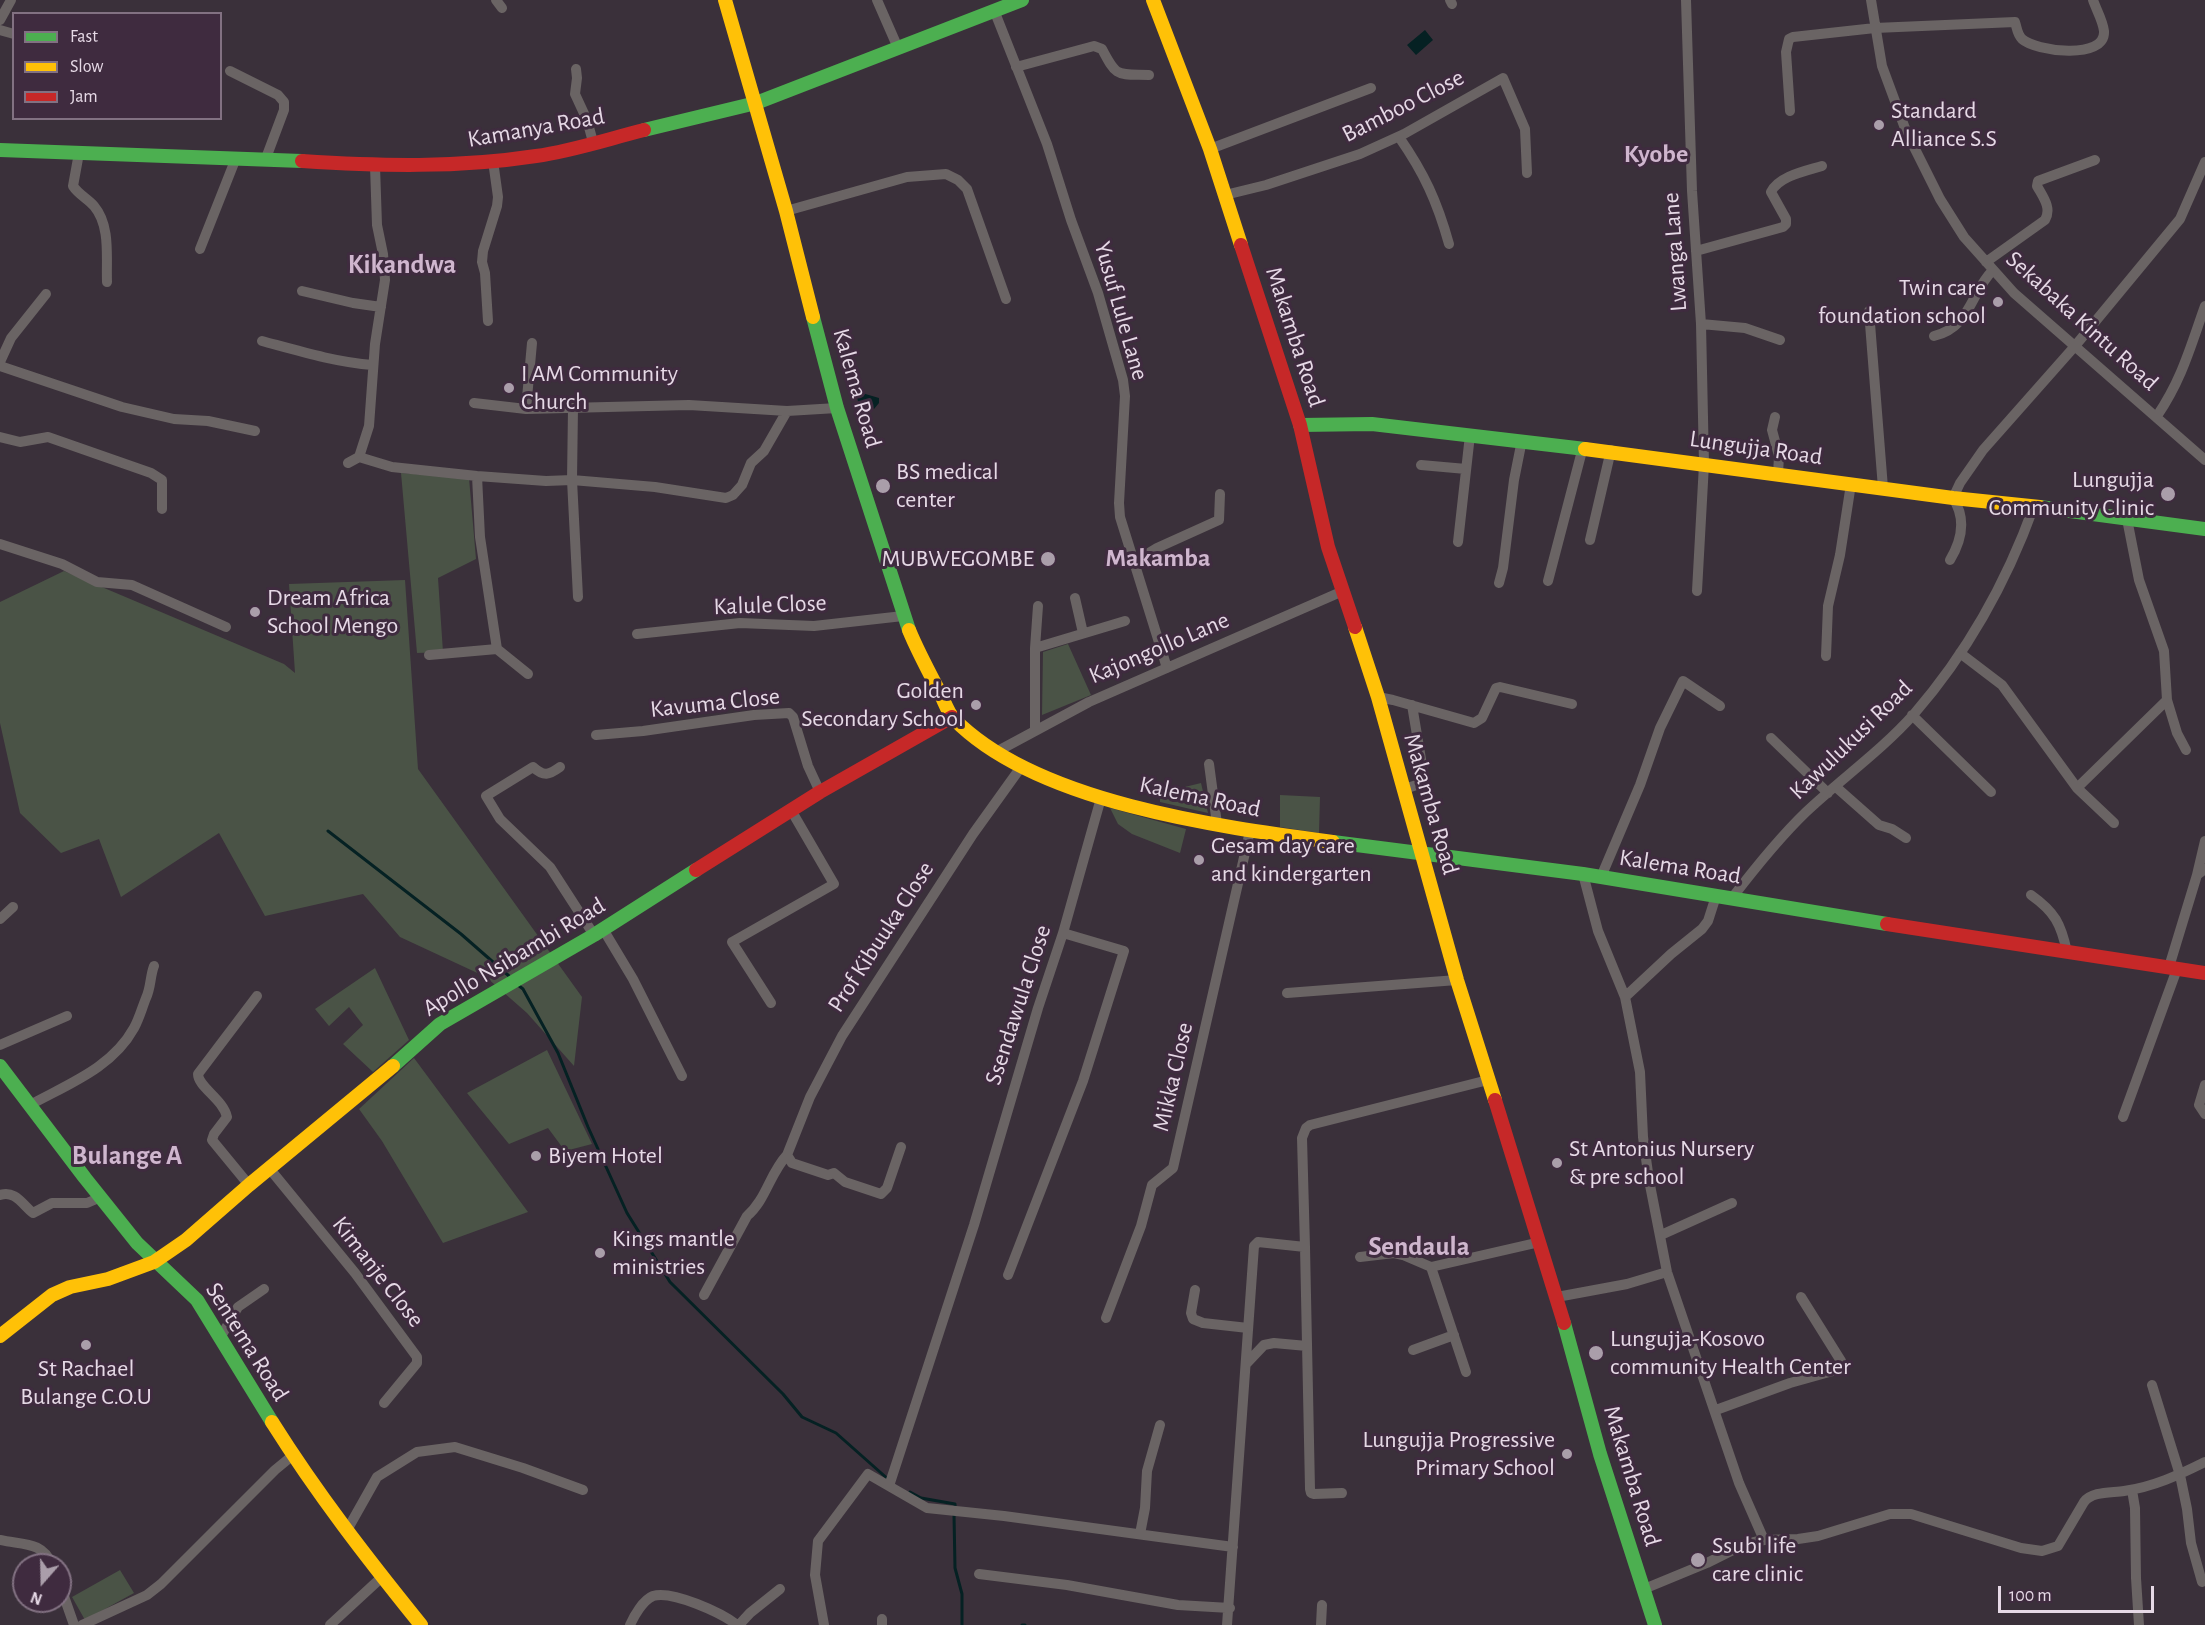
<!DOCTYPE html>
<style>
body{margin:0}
#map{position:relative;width:2205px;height:1625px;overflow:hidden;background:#3a303a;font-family:"Alegreya Sans",sans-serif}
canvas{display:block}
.legend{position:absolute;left:12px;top:12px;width:210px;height:108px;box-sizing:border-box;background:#3f2b3f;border:2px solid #827182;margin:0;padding:8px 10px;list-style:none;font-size:18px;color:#e6d9e6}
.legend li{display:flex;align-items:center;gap:12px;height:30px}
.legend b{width:30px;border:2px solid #827182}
.north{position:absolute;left:12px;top:1553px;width:60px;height:60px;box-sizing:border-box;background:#3f2b3f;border:2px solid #827182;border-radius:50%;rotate:200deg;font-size:16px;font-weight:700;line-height:24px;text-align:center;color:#e6d9e6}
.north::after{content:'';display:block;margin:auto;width:21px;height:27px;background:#aa9eaa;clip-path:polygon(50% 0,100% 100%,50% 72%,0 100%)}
.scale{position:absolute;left:1998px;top:1586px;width:156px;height:27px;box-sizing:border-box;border:3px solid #e6d9e6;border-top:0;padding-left:8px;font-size:18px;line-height:21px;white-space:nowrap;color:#e6d9e6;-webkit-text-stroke:4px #3f2b3f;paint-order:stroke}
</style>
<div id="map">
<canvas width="2205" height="1625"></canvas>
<ul class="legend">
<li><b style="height:8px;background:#4caf50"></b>Fast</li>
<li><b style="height:8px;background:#ffc107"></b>Slow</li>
<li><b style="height:8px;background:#c62828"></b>Jam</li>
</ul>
<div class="north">N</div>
<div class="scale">100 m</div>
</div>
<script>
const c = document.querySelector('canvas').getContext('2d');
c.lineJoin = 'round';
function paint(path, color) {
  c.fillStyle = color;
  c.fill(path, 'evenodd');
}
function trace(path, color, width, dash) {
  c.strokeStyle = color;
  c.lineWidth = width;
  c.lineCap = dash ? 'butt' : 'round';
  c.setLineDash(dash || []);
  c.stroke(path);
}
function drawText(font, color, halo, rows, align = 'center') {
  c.font = font + ' "Alegreya Sans",sans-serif';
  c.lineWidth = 6;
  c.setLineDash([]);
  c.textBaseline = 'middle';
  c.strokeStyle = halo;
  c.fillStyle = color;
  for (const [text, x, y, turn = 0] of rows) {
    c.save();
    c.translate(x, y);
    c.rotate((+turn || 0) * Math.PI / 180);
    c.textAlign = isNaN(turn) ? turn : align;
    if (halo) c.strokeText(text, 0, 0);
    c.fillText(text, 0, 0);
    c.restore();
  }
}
paint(new Path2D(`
 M401 473 469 478 476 559 438 578 443 652 417 653Z
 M64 571 284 664 295 673 289 584 405 580 418 769 582 997 574 1066 527 1013 486 977 400 937 363 894 265 916 219 833 121 897 99 839 61 853 20 813 0 723V602Z
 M1068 644 1091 695 1042 715 1043 652Z
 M1201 783 1208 813 1160 802V793Z
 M1280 795 1320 797 1319 833 1280 827Z
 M1110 808 1186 829 1180 853 1132 834 1118 824Z
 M375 968 409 1040 373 1072 343 1044 363 1025 349 1007 329 1026 315 1009Z
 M547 1050 592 1144 565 1151 548 1128 509 1144 467 1093Z
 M414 1058 528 1212 443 1243 382 1141 359 1109Z
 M120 1570 134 1593 85 1620 72 1597Z`), '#4a5346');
paint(new Path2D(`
 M1425 30 1433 40 1416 55 1407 45Z
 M862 393 879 398V403L874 409 869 404 865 407 859 406 857 397Z`), '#052123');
trace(new Path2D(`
 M328 831 461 934 509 976
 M518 985 523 989 558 1053 588 1127 627 1213 670 1282 783 1394 802 1417 836 1433 889 1480
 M910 1492 921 1498 955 1504V1508
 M954 1515 955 1568 962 1594V1625
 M1022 1625H1025`), '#052123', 3);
trace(new Path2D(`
 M496 0 502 8
 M877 0 898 48
 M1450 0 1452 4
 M1686 0 1692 191 1701 324 1704 464 1697 591
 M1871 0 1882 66 1906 131 1940 199 1964 237 2014 293 2205 460
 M994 10 1047 144 1071 220 1098 293 1123 380 1125 396 1119 503 1120 517 1167 668
 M0 20 11 0
 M0 30 14 34
 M1016 67 1094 46 1102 49C1117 78 1117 74 1149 75
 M576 69 577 78 575 94 587 120 593 142
 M230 71 278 95 284 102V110L266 158
 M1790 111 1786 52 1789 39 1793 37 1875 28 2015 22C2017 28 2017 34 2022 39 2035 51 2106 61 2104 31 2103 21 2096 9 2093 0
 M1399 137C1424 173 1437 201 1449 244
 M1210 149 1371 88
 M79 153 73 186C78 194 88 199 94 206 111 226 106 258 107 282
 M1225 195 1266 185 1360 154 1404 134 1503 78 1525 129 1527 173
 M786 211 907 177 946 174 958 180 967 189 1006 299
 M200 249 236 158
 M1696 251 1783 227 1786 224V219L1771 192C1779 176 1806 171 1822 166
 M1986 262 2045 220C2052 208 2043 197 2037 186L2038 181 2095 160
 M302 291 353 303 381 307
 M1869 311 1883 488
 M488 321 485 273 482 262 483 251 497 206 498 197 493 161
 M1701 324 1745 328 1780 340
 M1934 336C1971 327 1970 293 1993 270
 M262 341C299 351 335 362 373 365
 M0 362 11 338 46 294
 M0 366 122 407 174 419 208 421 255 431
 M474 403 526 409 689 405 787 411 837 408
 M573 408 572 480 578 597
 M526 409 532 343
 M2157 416C2182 379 2190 348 2205 306
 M1775 417 1772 430 1779 456 1778 474
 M0 437 20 442 48 437 151 473 162 480V509
 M359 457 392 467 477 476 546 481 572 480 655 487 726 498 733 495 742 485 751 463 764 451 787 411
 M348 463 359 457 369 426 375 344 385 280 383 254 377 225 375 166
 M1421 465 1466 469
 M2127 519 2139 580 2164 651 2167 700 2177 733 2186 750
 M1590 540 1611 450
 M1458 542 1470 435
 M0 544 62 564 97 582 132 585 226 627
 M1950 560C1962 540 1966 518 1953 498L1960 483 1983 450 2075 346 2180 219 2205 162
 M1134 562 1157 548 1219 520 1220 494
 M1548 581 1583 447
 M1499 583 1503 568 1514 480 1522 440
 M1075 598 1083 633
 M637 634 740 623 814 626 903 616
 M1035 648 1125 621
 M497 649 528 674
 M1960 653 2002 685 2077 788 2114 823
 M429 655 497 649 480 537 477 476
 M1826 656 1828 606 1840 555 1851 484
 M1378 697 1393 700 1474 723 1482 718 1496 688 1500 687 1572 704
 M1912 715 1991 792
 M1035 731V648L1038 606
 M596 735 643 731 754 715 789 713 793 717 808 766 820 792
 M1771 738 1828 793
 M996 752 1089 702 1343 591
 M1209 764 1217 824
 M560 767C549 775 544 777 533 767L486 796 500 819 550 867 594 935
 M1836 787 1879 825 1892 829 1906 838
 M2077 788 2167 700
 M1404 789 1423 783 1424 777 1412 705
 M1583 874 1598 931 1625 997
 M2197 875 2205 841
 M1601 877 1640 785 1660 728 1683 681 1720 706
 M2031 895C2055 912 2061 924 2067 952
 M1716 896 1708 921 1702 929 1671 954 1625 997 1640 1072 1643 1137 1649 1180 1667 1272 1739 1483 1764 1540
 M1732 898C1755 868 1779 838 1806 812 1841 779 1882 750 1914 714 1966 654 2007 581 2034 506
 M0 919 13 907
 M603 929 633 979 682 1076
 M2169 967 2197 875 2205 869
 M1287 993 1457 980
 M771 1003 732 942 834 884 791 810
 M0 1045 67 1016
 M2205 1085 2199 1105 2205 1114
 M30 1105C68 1084 112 1068 134 1028 139 1019 142 1008 146 998 151 988 150 976 154 966
 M2123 1117 2177 969
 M901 1147 887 1188 881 1194 845 1182 834 1173 828 1175 792 1163 787 1155 810 1097 842 1036 973 834 1021 767
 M269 1168 355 1273 417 1357V1363L384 1403
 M249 1185 212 1140 214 1134 227 1117C223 1099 198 1087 198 1074L257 996
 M0 1195C15 1190 22 1204 33 1213L52 1203H87L101 1197
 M1661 1235 1732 1203
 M1305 1247 1310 1489 1311 1493 1314 1494 1342 1493
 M1360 1257 1394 1253 1403 1255 1431 1267 1540 1242
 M1431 1267 1466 1372
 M1008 1275 1083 1081 1124 951 1063 933
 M1195 1290 1191 1313 1193 1319 1203 1323 1248 1328
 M704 1295 747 1216C766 1200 770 1173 787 1155
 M1557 1297 1627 1284 1667 1272
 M1106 1318 1141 1226 1152 1185 1173 1168 1250 831
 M220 1338 238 1307 264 1289
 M1413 1350 1454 1335
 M1246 1364 1264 1345 1274 1343 1307 1346
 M2152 1385 2180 1475 2187 1509 2191 1543 2202 1582
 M1716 1410 1790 1383 1840 1369 1841 1361 1801 1297
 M889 1486 974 1225 1038 1008 1063 933 1101 798
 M2132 1490 2135 1508 2136 1578 2139 1625
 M346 1532 377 1477 417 1452 455 1447 523 1468 583 1490
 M1140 1534 1145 1508 1147 1471 1160 1425
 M0 1540C22 1545 43 1541 52 1565
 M979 1574 1067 1585 1178 1605 1230 1608
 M60 1585 74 1625
 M1644 1589 1707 1563 1745 1544 1764 1540 1798 1539 1818 1536 1890 1514H1911L2021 1548 2042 1551 2058 1546 2084 1502C2092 1491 2112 1493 2124 1491 2153 1487 2179 1475 2205 1462
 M882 1619V1625
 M82 1625 147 1595 161 1584 275 1470 292 1456
 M330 1625 382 1577
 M630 1625C634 1616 643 1600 653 1596 672 1590 722 1613 737 1625
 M739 1625 750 1613 780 1589
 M824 1625 815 1575 818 1541 868 1474 927 1508 1004 1516 1233 1547
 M1227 1625 1254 1246 1258 1242 1305 1247 1302 1138 1306 1128 1310 1125 1488 1080
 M1321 1625 1322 1605`), '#6a6464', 10);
trace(new Path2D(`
 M644 130 756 103 1022 0
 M0 150 302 161
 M813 317 837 408 909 630
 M1300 425 1372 424 1585 449
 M2040 507 2205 529
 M1333 842 1583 874 1887 924
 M0 1066 85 1178 137 1243 197 1300 272 1422
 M393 1066 440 1024 594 935 696 870
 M1564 1323 1600 1454 1655 1625`), '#4caf50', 14);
trace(new Path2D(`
 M725 0 786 211 813 317
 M1153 0 1210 149 1241 245
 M1585 449 1953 498 2040 507
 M1355 627 1378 697 1457 980 1495 1100
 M909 630C918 652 930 674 941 695 945 703 948 713 954 719 1036 803 1220 827 1333 842
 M0 1336 52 1295 70 1287 108 1279 154 1262 186 1240 249 1185 393 1066
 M272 1422C318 1495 367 1558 421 1625`), '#ffc107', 14);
trace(new Path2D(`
 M302 161C380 166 458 168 536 156 572 151 608 139 644 130
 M1241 245 1300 425 1328 547 1355 627
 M696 870 820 792 952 717
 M1887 924 2205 973
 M1495 1100 1564 1323`), '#c62828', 14);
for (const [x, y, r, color] of [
 [1879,125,6,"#aa9eaa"],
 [1998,302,6,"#aa9eaa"],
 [509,388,6,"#aa9eaa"],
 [883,486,8,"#aa9eaa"],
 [2168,494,8,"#aa9eaa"],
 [1048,559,8,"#aa9eaa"],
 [255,612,6,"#aa9eaa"],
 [976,705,6,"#aa9eaa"],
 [1199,860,6,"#aa9eaa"],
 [536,1156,6,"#aa9eaa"],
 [1557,1163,6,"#aa9eaa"],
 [600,1253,6,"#aa9eaa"],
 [86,1345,6,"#aa9eaa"],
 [1596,1353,8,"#aa9eaa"],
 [1567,1454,6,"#aa9eaa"],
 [1698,1560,8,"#aa9eaa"]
]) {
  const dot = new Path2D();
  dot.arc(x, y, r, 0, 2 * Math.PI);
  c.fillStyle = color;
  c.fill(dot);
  trace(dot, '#3f2b3f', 2);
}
drawText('24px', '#e6d9e6', '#3f2b3f', [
 ["Bamboo Close",1403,106,-27],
 ["Kamanya Road",536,128,-10],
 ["Lwanga Lane",1675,252,-94],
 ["Yusuf Lule Lane",1121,311,74],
 ["Sekabaka Kintu Road",2082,321,42],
 ["Makamba Road",1295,337,72],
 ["Kalema Road",857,388,74],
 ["Lungujja Road",1756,448,8],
 ["Kalule Close",770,605,-2],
 ["Kajongollo Lane",1159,648,-23],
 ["Kavuma Close",715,703,-6],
 ["Kawulukusi Road",1851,740,-44],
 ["Kalema Road",1200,797,12],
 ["Makamba Road",1431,804,74],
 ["Kalema Road",1680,867,9],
 ["Prof Kibuuka Close",881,937,-57],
 ["Apollo Nsibambi Road",514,957,-31],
 ["Ssendawula Close",1018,1005,-72],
 ["Mikka Close",1173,1077,-77],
 ["Kimanje Close",378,1272,52],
 ["Sentema Road",247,1342,58],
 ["Makamba Road",1632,1476,73]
]);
drawText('24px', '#e6d9e6', '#3f2b3f', [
 ["Standard",1891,111],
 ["Alliance S.S",1891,139],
 ["Twin care",1986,288,"right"],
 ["foundation school",1986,316,"right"],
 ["I AM Community",521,374],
 ["Church",521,402],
 ["BS medical",896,472],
 ["center",896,500],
 ["Lungujja",2154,480,"right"],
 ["Community Clinic",2154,508,"right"],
 ["MUBWEGOMBE",1034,559,"right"],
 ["Dream Africa",267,598],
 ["School Mengo",267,626],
 ["Golden",964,691,"right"],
 ["Secondary School",964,719,"right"],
 ["Gesam day care",1211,846],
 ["and kindergarten",1211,874],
 ["St Antonius Nursery",1569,1149],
 ["& pre school",1569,1177],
 ["Biyem Hotel",548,1156],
 ["Kings mantle",612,1239],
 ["ministries",612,1267],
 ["Lungujja-Kosovo",1610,1339],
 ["community Health Center",1610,1367],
 ["St Rachael",86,1369,"center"],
 ["Bulange C.O.U",86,1397,"center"],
 ["Lungujja Progressive",1555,1440,"right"],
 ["Primary School",1555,1468,"right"],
 ["Ssubi life",1712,1546],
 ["care clinic",1712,1574]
], 'left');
drawText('bold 26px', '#cfb6ce', '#3f2b3f', [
 ["Kyobe",1656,154],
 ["Makamba",1158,558]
]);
drawText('bold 27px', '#cfb6ce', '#3f2b3f', [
 ["Kikandwa",402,265],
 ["Bulange A",127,1156],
 ["Sendaula",1419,1247]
]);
</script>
